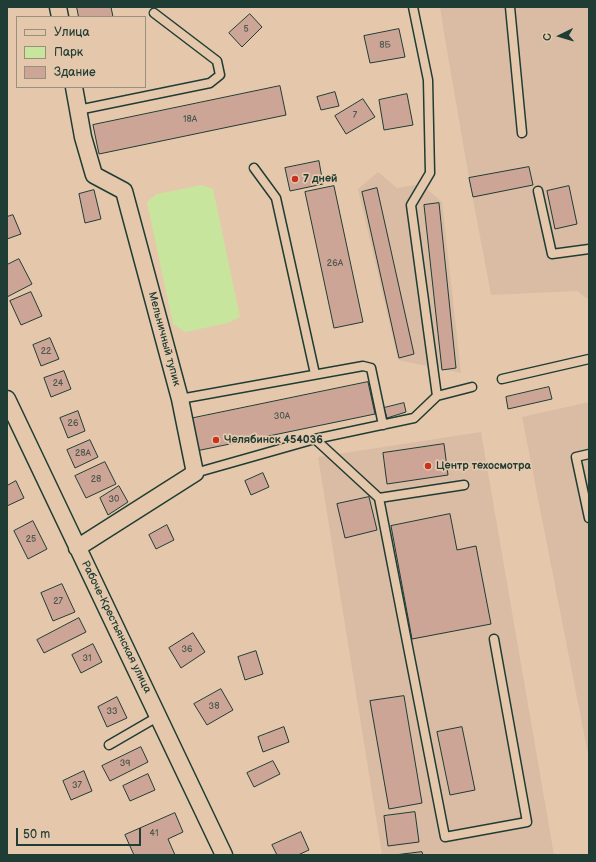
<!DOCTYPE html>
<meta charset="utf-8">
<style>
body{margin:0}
#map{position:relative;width:596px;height:862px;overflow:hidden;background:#e5c8ac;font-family:"Balsamiq Sans",sans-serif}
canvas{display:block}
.frame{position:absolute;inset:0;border:8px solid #1f3d34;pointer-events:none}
.legend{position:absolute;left:16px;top:16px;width:130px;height:72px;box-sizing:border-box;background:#e5c8ac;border:1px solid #96907c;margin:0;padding:5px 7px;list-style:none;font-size:12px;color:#1f3d34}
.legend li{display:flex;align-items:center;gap:8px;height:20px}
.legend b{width:20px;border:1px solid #96907c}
.north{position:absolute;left:540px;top:16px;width:40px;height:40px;-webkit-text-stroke:3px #e5c8ac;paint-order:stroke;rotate:265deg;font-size:11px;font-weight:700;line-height:16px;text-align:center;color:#1f3d34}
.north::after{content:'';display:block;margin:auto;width:14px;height:18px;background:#1f3d34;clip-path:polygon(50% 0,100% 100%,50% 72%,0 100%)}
.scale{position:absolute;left:16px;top:828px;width:125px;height:18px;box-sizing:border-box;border:2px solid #1f3d34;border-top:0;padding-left:5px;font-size:12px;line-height:14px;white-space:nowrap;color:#1f3d34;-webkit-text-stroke:3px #e5c8ac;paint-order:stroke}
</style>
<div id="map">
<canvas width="596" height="862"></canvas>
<div class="frame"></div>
<ul class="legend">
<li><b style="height:5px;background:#e5c8ac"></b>Улица</li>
<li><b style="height:11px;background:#c7e59c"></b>Парк</li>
<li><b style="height:11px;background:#cda597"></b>Здание</li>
</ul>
<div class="north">С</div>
<div class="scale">50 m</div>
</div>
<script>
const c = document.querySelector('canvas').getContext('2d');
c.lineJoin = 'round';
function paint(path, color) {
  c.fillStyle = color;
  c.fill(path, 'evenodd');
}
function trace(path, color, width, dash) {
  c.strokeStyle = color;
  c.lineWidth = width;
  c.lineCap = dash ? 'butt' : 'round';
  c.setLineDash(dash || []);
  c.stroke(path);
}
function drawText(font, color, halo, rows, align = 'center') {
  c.font = font + ' "Balsamiq Sans",sans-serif';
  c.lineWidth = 3.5;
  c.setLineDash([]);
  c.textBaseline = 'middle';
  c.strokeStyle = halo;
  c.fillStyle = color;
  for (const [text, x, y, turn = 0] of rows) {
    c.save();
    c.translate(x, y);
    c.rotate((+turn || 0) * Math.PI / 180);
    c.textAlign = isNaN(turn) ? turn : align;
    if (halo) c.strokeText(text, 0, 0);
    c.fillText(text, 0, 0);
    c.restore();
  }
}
paint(new Path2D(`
 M440 7H589V300L577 291 491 295 469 178 444 33Z
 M378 172 397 188 421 184 442 202 461 373 398 360 358 189Z
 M589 402V759L522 417Z
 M481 432 554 855H382L318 457Z`), '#dabba4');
paint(new Path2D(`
 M202 185 213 189 240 317 228 323 185 332 173 324 147 202 157 194Z`), '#c7e59c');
const building = new Path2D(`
 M77 7H111L113 17H79Z
 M250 14 262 27 242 47 229 33Z
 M399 29 405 57 370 63 364 36Z
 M280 86 286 115 99 154 93 125Z
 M335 92 339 106 321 110 317 97Z
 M407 94 413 125 384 130 379 100Z
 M363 99 375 117 346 134 335 116Z
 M319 161 323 184 290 191 285 168Z
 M529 167 533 185 473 197 469 178Z
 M334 186 363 322 334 328 305 192Z
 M569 186 577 224 555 229 547 191Z
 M377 188 414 354 399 358 362 192Z
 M94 190 101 219 85 223 79 194Z
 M439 203 456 368 442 370 424 205Z
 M13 215 21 234 7 239V217Z
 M19 259 32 284 7 297V265Z
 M31 292 42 316 21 325 10 301Z
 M50 338 59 359 41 366 33 345Z
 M64 371 71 389 51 397 44 378Z
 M368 382 375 414 196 451 189 419Z
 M549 387 552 399 508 409 506 397Z
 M404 403 406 412 387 418 384 408Z
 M78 411 85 431 68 438 60 418Z
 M90 440 98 457 75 468 67 450Z
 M444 444 448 475 387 484 383 453Z
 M105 462 116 484 86 498 75 476Z
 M263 473 269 487 251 495 245 481Z
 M16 481 24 498 7 506V486Z
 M119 486 128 502 108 515 100 498Z
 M369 497 377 530 345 538 337 504Z
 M450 514 457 550 476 546 491 624 412 639 391 526Z
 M33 521 47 549 28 559 14 531Z
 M167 525 174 540 156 549 149 535Z
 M62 584 75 612 53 621 41 593Z
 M79 618 86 632 44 653 37 640Z
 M193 633 205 652 181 668 169 648Z
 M93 644 102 662 81 673 72 655Z
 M256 651 263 674 245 680 238 657Z
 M221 689 233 710 207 725 194 704Z
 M404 696 422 803 389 809 370 701Z
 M117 697 127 718 107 727 98 707Z
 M284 727 289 742 263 752 258 737Z
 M462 727 475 790 450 795 437 732Z
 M141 747 148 762 110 781 102 766Z
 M273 761 280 774 254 787 247 773Z
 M84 771 92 791 71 800 63 781Z
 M148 774 155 790 130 801 123 786Z
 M415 812 419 842 388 846 384 816Z
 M175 813 183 832 168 839 175 855H134L125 835Z
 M301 832 309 850 298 855H277L272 845Z
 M422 852 423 855H395Z`);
paint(building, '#cda597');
trace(building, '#1f3d34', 1);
const lane = new Path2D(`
 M510 7 522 133
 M78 110 210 83 220 75 217 61 154 13
 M254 168 276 198 315 374
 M538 191 552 254 589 249
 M502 379 589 359
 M437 396 472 387
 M180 399 363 366 371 368 383 425
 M315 439 379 498 464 485
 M589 454 576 457 589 518
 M195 473 315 439 414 418 437 396 411 205 430 173 428 80 413 7
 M379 498 445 837 527 822 494 639
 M109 745 159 716`);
const street = new Path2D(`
 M58 7 60 17
 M74 87 83 137 94 175 124 191 180 399 195 473 77 548
 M7 399 224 855`);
trace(lane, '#1f3d34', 11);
trace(street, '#1f3d34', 19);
trace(lane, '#e5c8ac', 8);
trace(street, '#e5c8ac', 16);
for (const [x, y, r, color] of [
 [295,179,4,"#c8321e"],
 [216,440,4,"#c8321e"],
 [428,466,4,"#c8321e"]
]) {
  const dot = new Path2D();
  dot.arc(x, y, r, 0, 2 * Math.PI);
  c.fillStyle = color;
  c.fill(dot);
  trace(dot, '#e5c8ac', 1.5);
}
drawText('9px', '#4a574d', null, [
 ["5",246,30],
 ["8Б",385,46],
 ["7",355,116],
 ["18А",190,120],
 ["26А",335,264],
 ["22",46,352],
 ["24",58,384],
 ["30А",282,417],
 ["26",73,424],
 ["28А",83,454],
 ["28",96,480],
 ["30",114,500],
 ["25",31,540],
 ["27",58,602],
 ["36",187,650],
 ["31",87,659],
 ["38",214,707],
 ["33",112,712],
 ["39",125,764],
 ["37",77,786],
 ["41",154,834]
]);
drawText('bold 11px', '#1f3d34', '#e5c8ac', [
 ["7 дней",303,179],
 ["Челябинск 454036",224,440],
 ["Центр техосмотра",436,466]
], 'left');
drawText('11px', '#1f3d34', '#e5c8ac', [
 ["Мельничный тупик",164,339,75],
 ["Рабоче-Крестьянская улица",116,627,64]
]);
</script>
